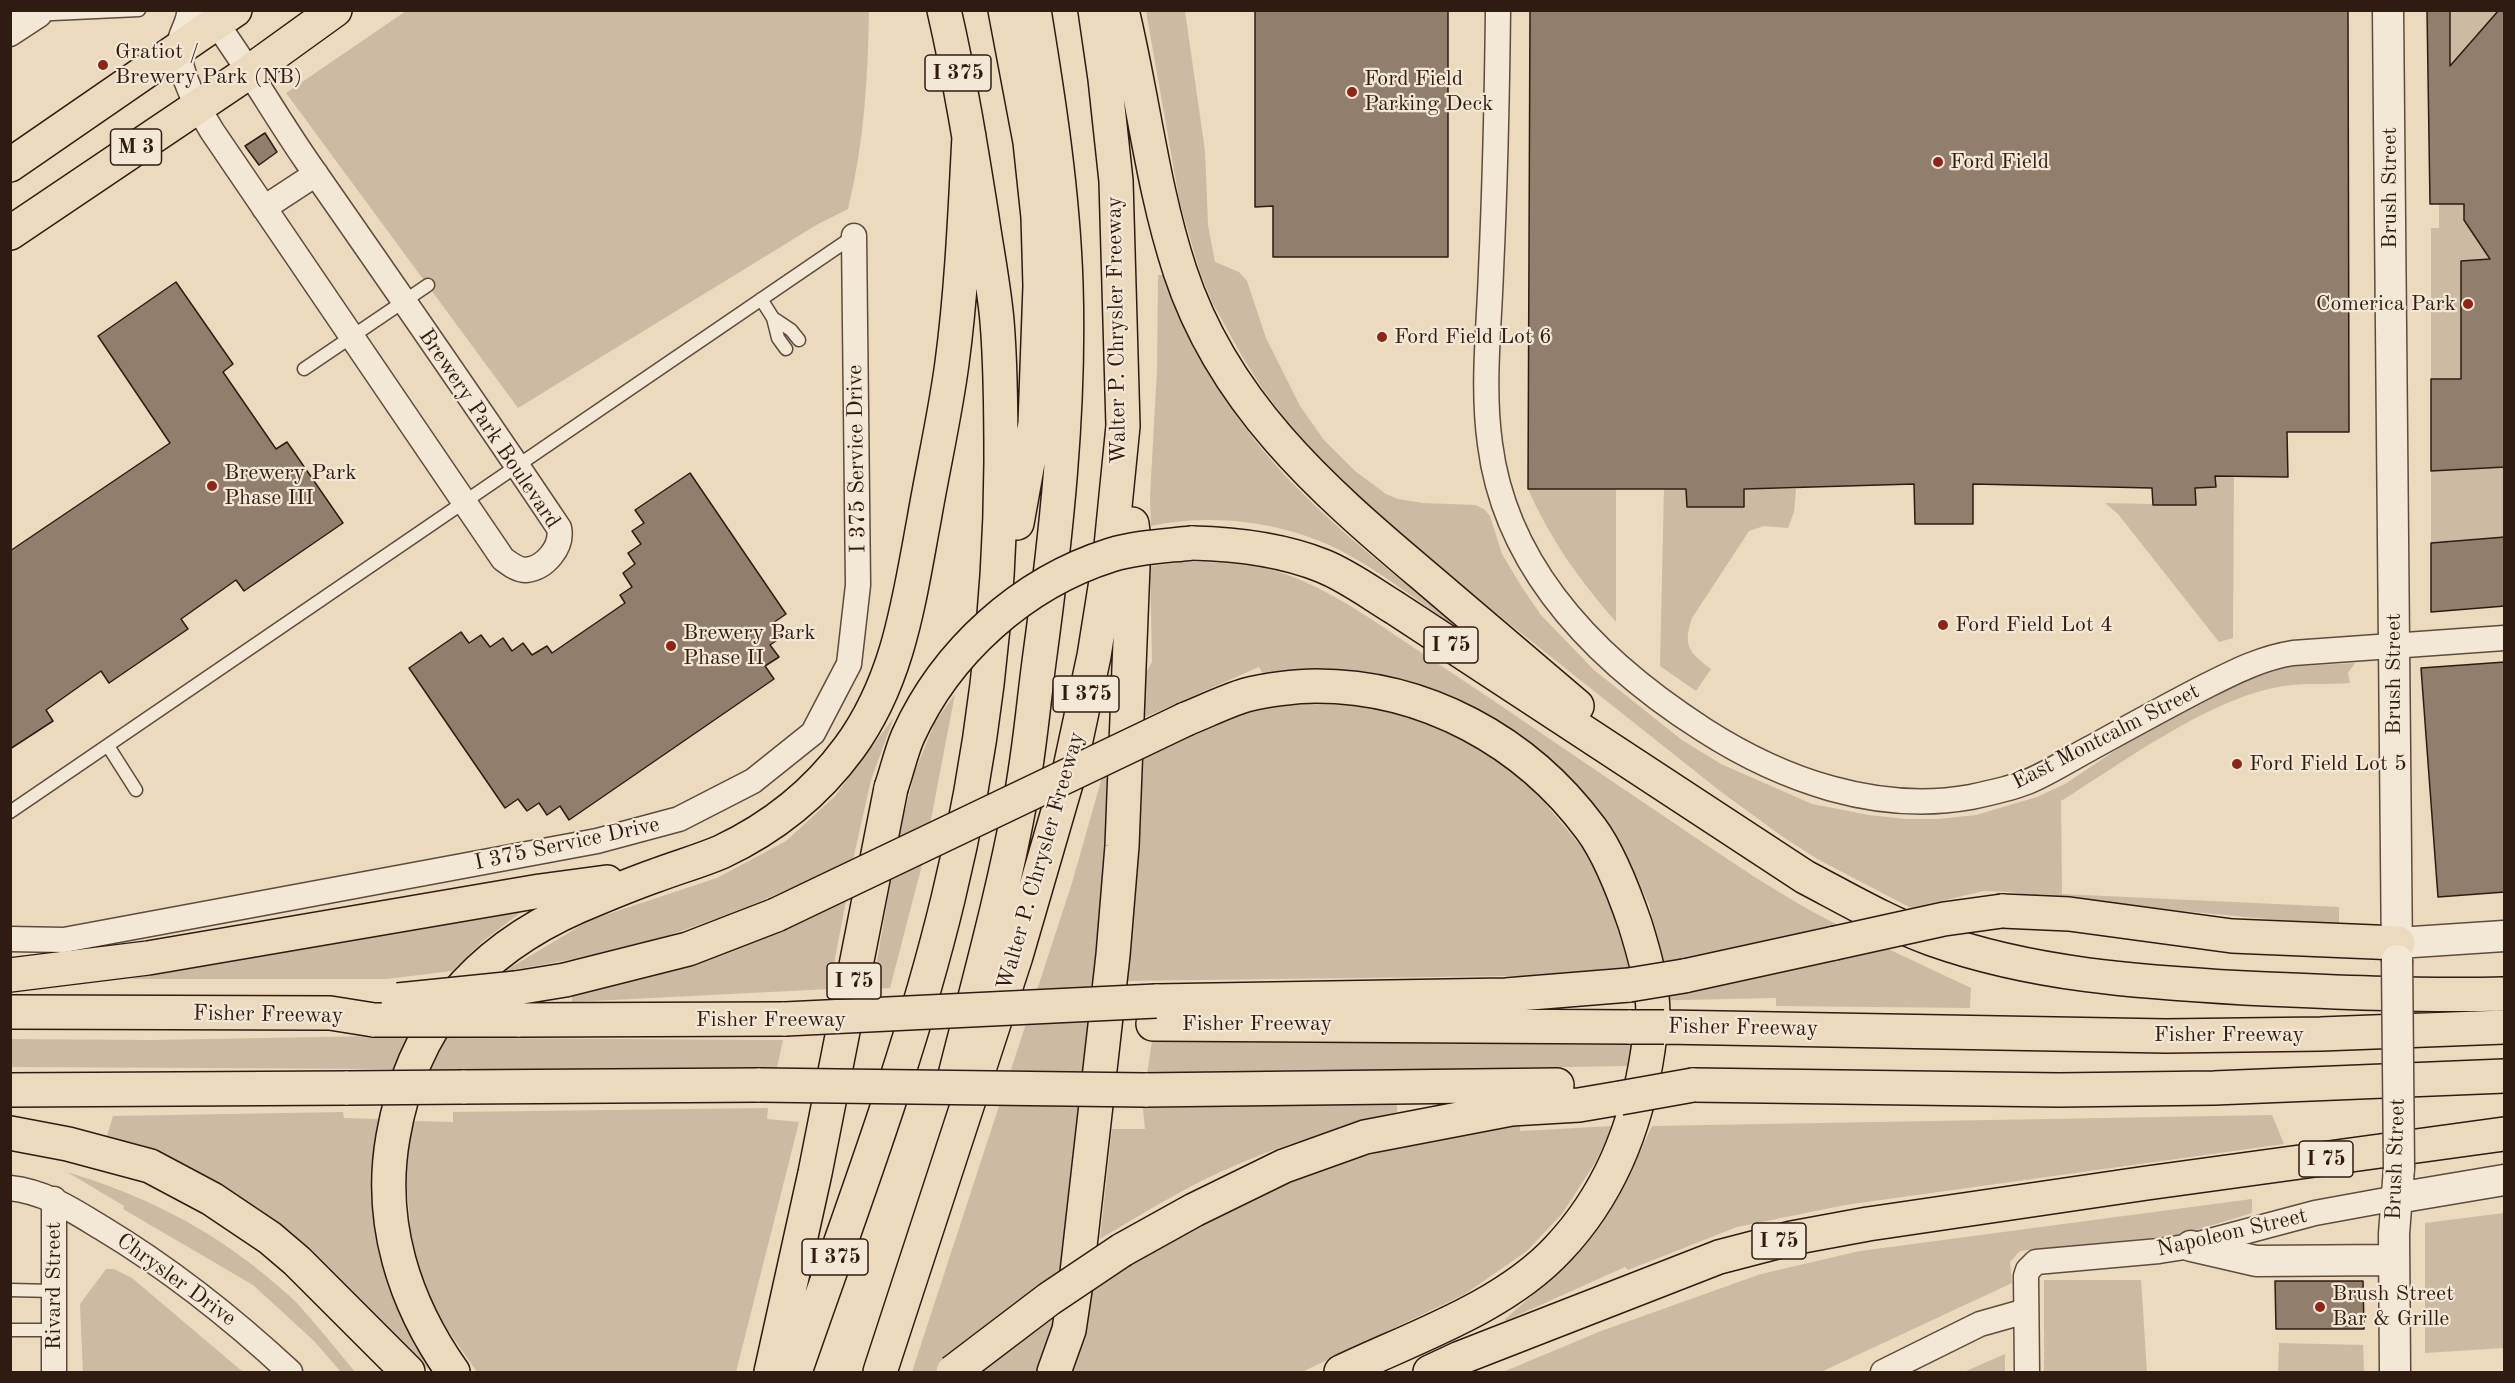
<!DOCTYPE html>
<style>
body{margin:0}
#map{position:relative;width:2515px;height:1383px;overflow:hidden;background:#ecdabf;font-family:"Old Standard TT",serif}
canvas{display:block}
.frame{position:absolute;inset:0;border:12px solid #301b12;pointer-events:none}
</style>
<div id="map">
<canvas width="2515" height="1383"></canvas>
<div class="frame"></div>
</div>
<script>
const c = document.querySelector('canvas').getContext('2d');
c.lineJoin = 'round';
function paint(path, color) {
  c.fillStyle = color;
  c.fill(path, 'evenodd');
}
function trace(path, color, width, dash) {
  c.strokeStyle = color;
  c.lineWidth = width;
  c.lineCap = dash ? 'butt' : 'round';
  c.setLineDash(dash || []);
  c.stroke(path);
}
function drawText(font, color, halo, rows, align = 'center') {
  c.font = font + ' "Old Standard TT",serif';
  c.lineWidth = 4.5;
  c.setLineDash([]);
  c.textBaseline = 'middle';
  c.strokeStyle = halo;
  c.fillStyle = color;
  for (const [text, x, y, turn = 0] of rows) {
    c.save();
    c.translate(x, y);
    c.rotate((+turn || 0) * Math.PI / 180);
    c.textAlign = isNaN(turn) ? turn : align;
    if (halo) c.strokeText(text, 0, 0);
    c.fillText(text, 0, 0);
    c.restore();
  }
}
paint(new Path2D(`
 M406 11H869C868 78 864 144 848 209L818 224 518 408 286 93Z
 M1146 11H1185L1205 151 1208 225 1215 262 1239 272 1247 281 1266 338 1300 406 1324 440 1355 471 1386 494 1398 499 1423 503 1475 505 1484 509 1490 516 1502 554 1523 589 1541 615 1594 670 1682 740 1721 764 1812 804 1869 815 1906 819H1938L1976 815 2037 797 2065 784 2191 700 2227 685 2281 667 2355 663 2348 673 2350 683C2326 685 2297 682 2273 688 2203 703 2122 763 2061 801L2062 894 2339 907V923L2331 925 2054 899 2009 892 1984 891 1911 908 1819 860 1783 837 1720 791 1468 591 1344 483 1303 443 1262 388 1243 358 1212 302 1200 272 1180 204Z
 M2427 11H2504V606L2431 612V228H2439V204H2430Z
 M1158 275H1164C1184 317 1201 362 1227 402 1287 493 1368 553 1451 620L1449 622C1418 601 1387 577 1354 558 1294 523 1218 512 1151 526L1150 497 1157 370Z
 M2215 476H2234L2233 638 2219 642 2118 514 2105 503 2195 505V488L2215 487Z
 M1528 489H1616V622C1578 578 1552 542 1528 489Z
 M1664 489H1686L1687 507H1744V489H1796L1794 512 1788 528 1764 526 1749 531 1692 618C1683 645 1688 652 1711 669L1696 691 1660 666Z
 M1186 562C1214 562 1245 563 1272 570 1330 586 1384 629 1434 661 1513 713 1592 768 1671 821 1726 858 1780 896 1840 926L1662 965 1649 904 1617 839 1593 804 1565 773 1518 734 1484 714 1265 678 1259 667 1143 718 1146 672 1152 662 1150 566Z
 M955 694 923 861 890 988 872 989 899 835 915 771 935 722Z
 M1305 704 1350 705 1388 711 1427 723 1466 738 1528 783 1584 850 1609 897 1630 968 1582 975 1127 981 1137 759 1197 725 1270 708Z
 M894 717 871 780 853 860C783 893 712 923 637 945 593 957 547 963 503 972L590 920 717 878 786 841 835 796Z
 M1114 769 1113 816 1058 1310 1037 1372H912L1072 883 1102 777Z
 M846 901 829 989 572 1002V995L757 939Z
 M528 907 482 942 452 971 387 979H130Z
 M1884 947 1971 988 1970 1008 1776 1006V998L1632 1001Z
 M376 1036 408 1037 394 1069 11 1067V1039L152 1040Z
 M446 1038 783 1040 776 1072 430 1071Z
 M1152 1041 1631 1045 1628 1066 1147 1074Z
 M1397 1103V1112C1344 1127 1292 1141 1241 1163 1191 1183 1146 1212 1100 1239L1112 1129H1145L1143 1108Z
 M768 1108 767 1119 799 1122 736 1372H477L432 1308 412 1244 405 1168 413 1121 453 1122V1112Z
 M343 1112 344 1118 380 1119C373 1185 370 1240 396 1304 405 1327 420 1350 432 1372L407 1351 333 1275 255 1206 176 1161 107 1136 113 1116Z
 M2272 1115 2284 1144 1845 1205 1737 1227 1628 1270 1625 1267 1505 1321V1319L1556 1275 1600 1223 1623 1187 1652 1126Z
 M1514 1125 1520 1126V1131L1613 1126 1595 1163 1562 1214 1527 1251 1465 1294 1302 1372H1071L1091 1287C1124 1267 1156 1245 1189 1227 1206 1217 1225 1210 1243 1202 1330 1162 1419 1137 1514 1125Z
 M67 1172C140 1194 206 1226 265 1275 275 1284 287 1293 296 1302 317 1325 336 1349 355 1372H341L314 1341 253 1285 123 1209 124 1206Z
 M2252 1199V1213L2180 1235 2020 1251 2010 1262 2012 1283 1821 1372H1503L1601 1331 1761 1274 1860 1251Z
 M2504 1213V1348L2425 1353V1223Z
 M106 1269H114L132 1278 243 1372H83L80 1304Z
 M2044 1280H2141L2147 1372H2044Z
 M2279 1343 2363 1345 2364 1372H2278Z
 M2005 1354V1372H1964Z`), '#ccbaa2');
const building = new Path2D(`
 M1255 10H1448V257H1273V206L1255 207Z
 M1530 10H2348L2349 432H2287L2288 477 2215 476 2216 487 2195 488 2196 505H2153L2152 488 1973 484V524H1915L1914 484 1744 489V507H1687L1686 489H1528Z
 M2427 10H2450V66L2499 10H2505V467L2431 471V379H2461V261L2490 259 2464 220V204H2430Z
 M265 133 277 152 259 165 245 146Z
 M176 282 233 364 223 372 276 449 287 442 343 523 244 591 236 580 181 619 188 629 109 683 101 671 46 710 53 721 10 749V551L170 443 98 336Z
 M690 473 786 614 773 623 783 636 770 645 779 657 765 666 774 679 569 820 560 806 547 815 539 803 527 811 518 799 505 808 409 668 461 632 469 643 481 635 490 647 503 638 512 651 523 643 532 655 547 646 552 653 625 603 620 595 632 587 623 573 635 564 628 553 641 544 632 531 644 523 635 510Z
 M2505 537V606L2431 612V543Z
 M2505 662V892L2438 897 2421 668Z
 M2275 1281H2363L2364 1329H2276Z`);
paint(building, '#927e6c');
trace(building, '#301b12', 1.5);
const service = new Path2D(`
 M10 16 139 10
 M761 299 773 318 778 338 786 349
 M773 318 791 330 799 340
 M304 369 428 285
 M108 746 136 790
 M10 812 854 236
 M10 1290 54 1291
 M10 1330H54`);
const minor = new Path2D(`
 M189 10C190 23 179 34 179 47 179 75 198 108 212 131L503 559C510 564 517 570 526 570 545 568 563 547 559 528 476 404 391 282 306 160 275 115 248 67 216 23L190 17
 M1498 10C1497 97 1495 184 1491 271 1489 329 1482 387 1490 444 1506 571 1601 664 1704 730 1782 780 1877 814 1971 797 1990 793 2009 789 2027 782 2049 773 2070 759 2091 748 2129 727 2167 706 2206 686 2234 672 2261 658 2293 653L2504 638
 M10 34 39 15
 M264 208 316 174
 M10 939 64 940 597 841 679 819 753 781 813 733 849 664 858 585 854 236
 M10 1188C46 1192 72 1210 102 1228 170 1269 232 1318 290 1372
 M54 1199V1372
 M1883 1372 1980 1324 2026 1311
 M2027 1372 2026 1276 2028 1270 2036 1262 2159 1251 2191 1246 2315 1213 2397 1198`);
const tertiary = new Path2D(`
 M2388 10 2397 960
 M2398 943 2504 936
 M2397 1198 2504 1180
 M2191 1246 2256 1261 2394 1260
 M2395 1372 2394 1234 2399 1168`);
const primary = new Path2D(`
 M10 165 235 10
 M10 233 249 72 335 10`);
const motorway = new Path2D(`
 M1005 10 1030 142 1038 217 1040 286 1035 424 1017 523
 M1122 10C1143 97 1152 186 1180 271 1223 402 1320 488 1422 574 1474 618 1526 662 1577 706
 M1192 543C1237 544 1281 549 1323 566 1348 576 1372 594 1395 608L1805 877C1847 899 1888 923 1932 939 2033 975 2140 982 2245 988 2331 992 2418 996 2504 994
 M1186 719C1206 711 1226 701 1246 695 1264 690 1297 686 1316 686 1425 686 1526 741 1591 829 1609 853 1625 895 1635 924 1644 953 1653 984 1653 1015 1653 1026 1649 1039 1648 1050 1637 1125 1611 1193 1558 1249 1503 1308 1412 1338 1341 1372
 M2002 911 2069 914 2232 936 2398 943
 M10 975 148 958 540 891 607 882
 M1684 976 1835 943
 M516 988 565 980 688 949 776 915
 M1156 1001 1506 995 1629 985
 M10 1012 330 1013 374 1020
 M517 1020 785 1019
 M1153 1024 1631 1027
 M1664 1027 2166 1036 2321 1034 2504 1027
 M955 1075C978 984 1003 894 1020 802 1029 756 1033 708 1039 662 1056 537 1070 411 1066 284 1063 192 1049 102 1034 10
 M1693 1085 2059 1090 2214 1088 2504 1076
 M462 1087 760 1085
 M10 1090 348 1088
 M1145 1090 1557 1085
 M10 1133 68 1144 150 1166 212 1199 270 1238 297 1261 408 1372
 M1122 1250 1194 1210 1284 1166 1365 1137 1511 1109 1579 1105 1620 1098
 M453 1372C404 1303 378 1222 393 1137 412 1025 476 951 579 906 605 895 631 884 657 875 678 867 700 861 721 852 772 828 816 793 849 748 899 680 909 600 924 520 933 467 945 416 952 363 962 288 965 212 969 136
 M771 1372 815 1173 891 788
 M795 1372C849 1216 909 1060 948 899 983 756 1000 609 1001 462 1001 415 1001 368 997 321 994 287 987 252 982 217 971 148 960 79 944 10
 M880 1372 1016 956 1068 777 1094 656 1110 556 1123 426 1116 181 1105 79 1095 10
 M1054 1372 1069 1330 1075 1290 1113 955 1122 846 1134 540 1132 524
 M1430 1372 1460 1358 1719 1257 1792 1238 1868 1224 2147 1183 2504 1134`);
trace(service, '#5f4b3d', 15);
trace(minor, '#5f4b3d', 27);
trace(tertiary, '#5f4b3d', 33);
trace(primary, '#301b12', 36);
trace(motorway, '#301b12', 36);
trace(service, '#f3e7d5', 12);
trace(minor, '#f3e7d5', 24);
trace(tertiary, '#f3e7d5', 30);
trace(primary, '#ecdabf', 33);
trace(motorway, '#ecdabf', 33);
const tertiaryBridge = new Path2D(`
 M2397 960 2399 1168`);
const motorwayBridge = new Path2D(`
 M891 788C897 771 901 752 908 736 946 652 1022 583 1111 555 1137 547 1166 546 1192 543
 M776 915 1186 719
 M1835 943 1944 919 2002 911
 M1629 985 1684 976
 M398 1000 516 988
 M785 1019 1156 1001
 M374 1020H517
 M1631 1027H1664
 M760 1085 1145 1090
 M348 1088 462 1087
 M1620 1098 1693 1085
 M953 1372 1049 1299 1122 1250`);
trace(tertiaryBridge, '#5f4b3d', 33, []);
trace(motorwayBridge, '#301b12', 36, []);
trace(tertiaryBridge, '#f3e7d5', 30);
trace(motorwayBridge, '#ecdabf', 33);
for (const [x, y, r, color] of [
 [103,65,6,"#8f2418"],
 [1352,92,6,"#8f2418"],
 [1938,162,6,"#8f2418"],
 [2468,304,6,"#8f2418"],
 [1382,337,6,"#8f2418"],
 [212,486,6,"#8f2418"],
 [1943,625,6,"#8f2418"],
 [671,646,6,"#8f2418"],
 [2237,764,6,"#8f2418"],
 [2320,1307,6,"#8f2418"]
]) {
  const dot = new Path2D();
  dot.arc(x, y, r, 0, 2 * Math.PI);
  c.fillStyle = color;
  c.fill(dot);
  trace(dot, '#f3e7d5', 2);
}
for (const [x, y, w] of [
 [958,73,66],
 [136,147,51],
 [1451,645,54],
 [1086,694,66],
 [854,981,54],
 [2326,1159,54],
 [1779,1241,54],
 [835,1257,66]
]) {
  const box = new Path2D();
  box.roundRect(x - w / 2, y - 18, w, 36, 4.5);
  c.fillStyle = '#f3e7d5';
  c.fill(box);
  trace(box, '#301b12', 1.5);
}
drawText('bold 21px', '#301b12', null, [
 ["I 375",958,73],
 ["M 3",136,147],
 ["I 75",1451,645],
 ["I 375",1086,694],
 ["I 75",854,981],
 ["I 75",2326,1159],
 ["I 75",1779,1241],
 ["I 375",835,1257]
]);
drawText('22px', '#301b12', '#f3e7d5', [
 ["Gratiot /",115,52],
 ["Brewery Park (NB)",115,77],
 ["Ford Field",1364,79],
 ["Parking Deck",1364,104],
 ["Ford Field",1950,162],
 ["Comerica Park",2456,304,"right"],
 ["Ford Field Lot 6",1394,337],
 ["Brewery Park",224,473],
 ["Phase III",224,498],
 ["Ford Field Lot 4",1955,625],
 ["Brewery Park",683,633],
 ["Phase II",683,658],
 ["Ford Field Lot 5",2249,764],
 ["Brush Street",2332,1294],
 ["Bar & Grille",2332,1319]
], 'left');
drawText('22px', '#301b12', '#f3e7d5', [
 ["Brush Street",2390,188,-90],
 ["Walter P. Chrysler Freeway",1117,330,-91],
 ["Brewery Park Boulevard",489,429,56],
 ["I 375 Service Drive",857,459,-91],
 ["Brush Street",2394,674,-90],
 ["East Montcalm Street",2106,737,-27],
 ["I 375 Service Drive",567,844,-12],
 ["Walter P. Chrysler Freeway",1041,861,-74],
 ["Fisher Freeway",268,1015,1],
 ["Fisher Freeway",771,1020],
 ["Fisher Freeway",1257,1024],
 ["Fisher Freeway",1743,1028,1],
 ["Fisher Freeway",2229,1035],
 ["Brush Street",2396,1159,-88],
 ["Napoleon Street",2232,1233,-13],
 ["Chrysler Drive",176,1280,36],
 ["Rivard Street",54,1286,-90]
]);
</script>
